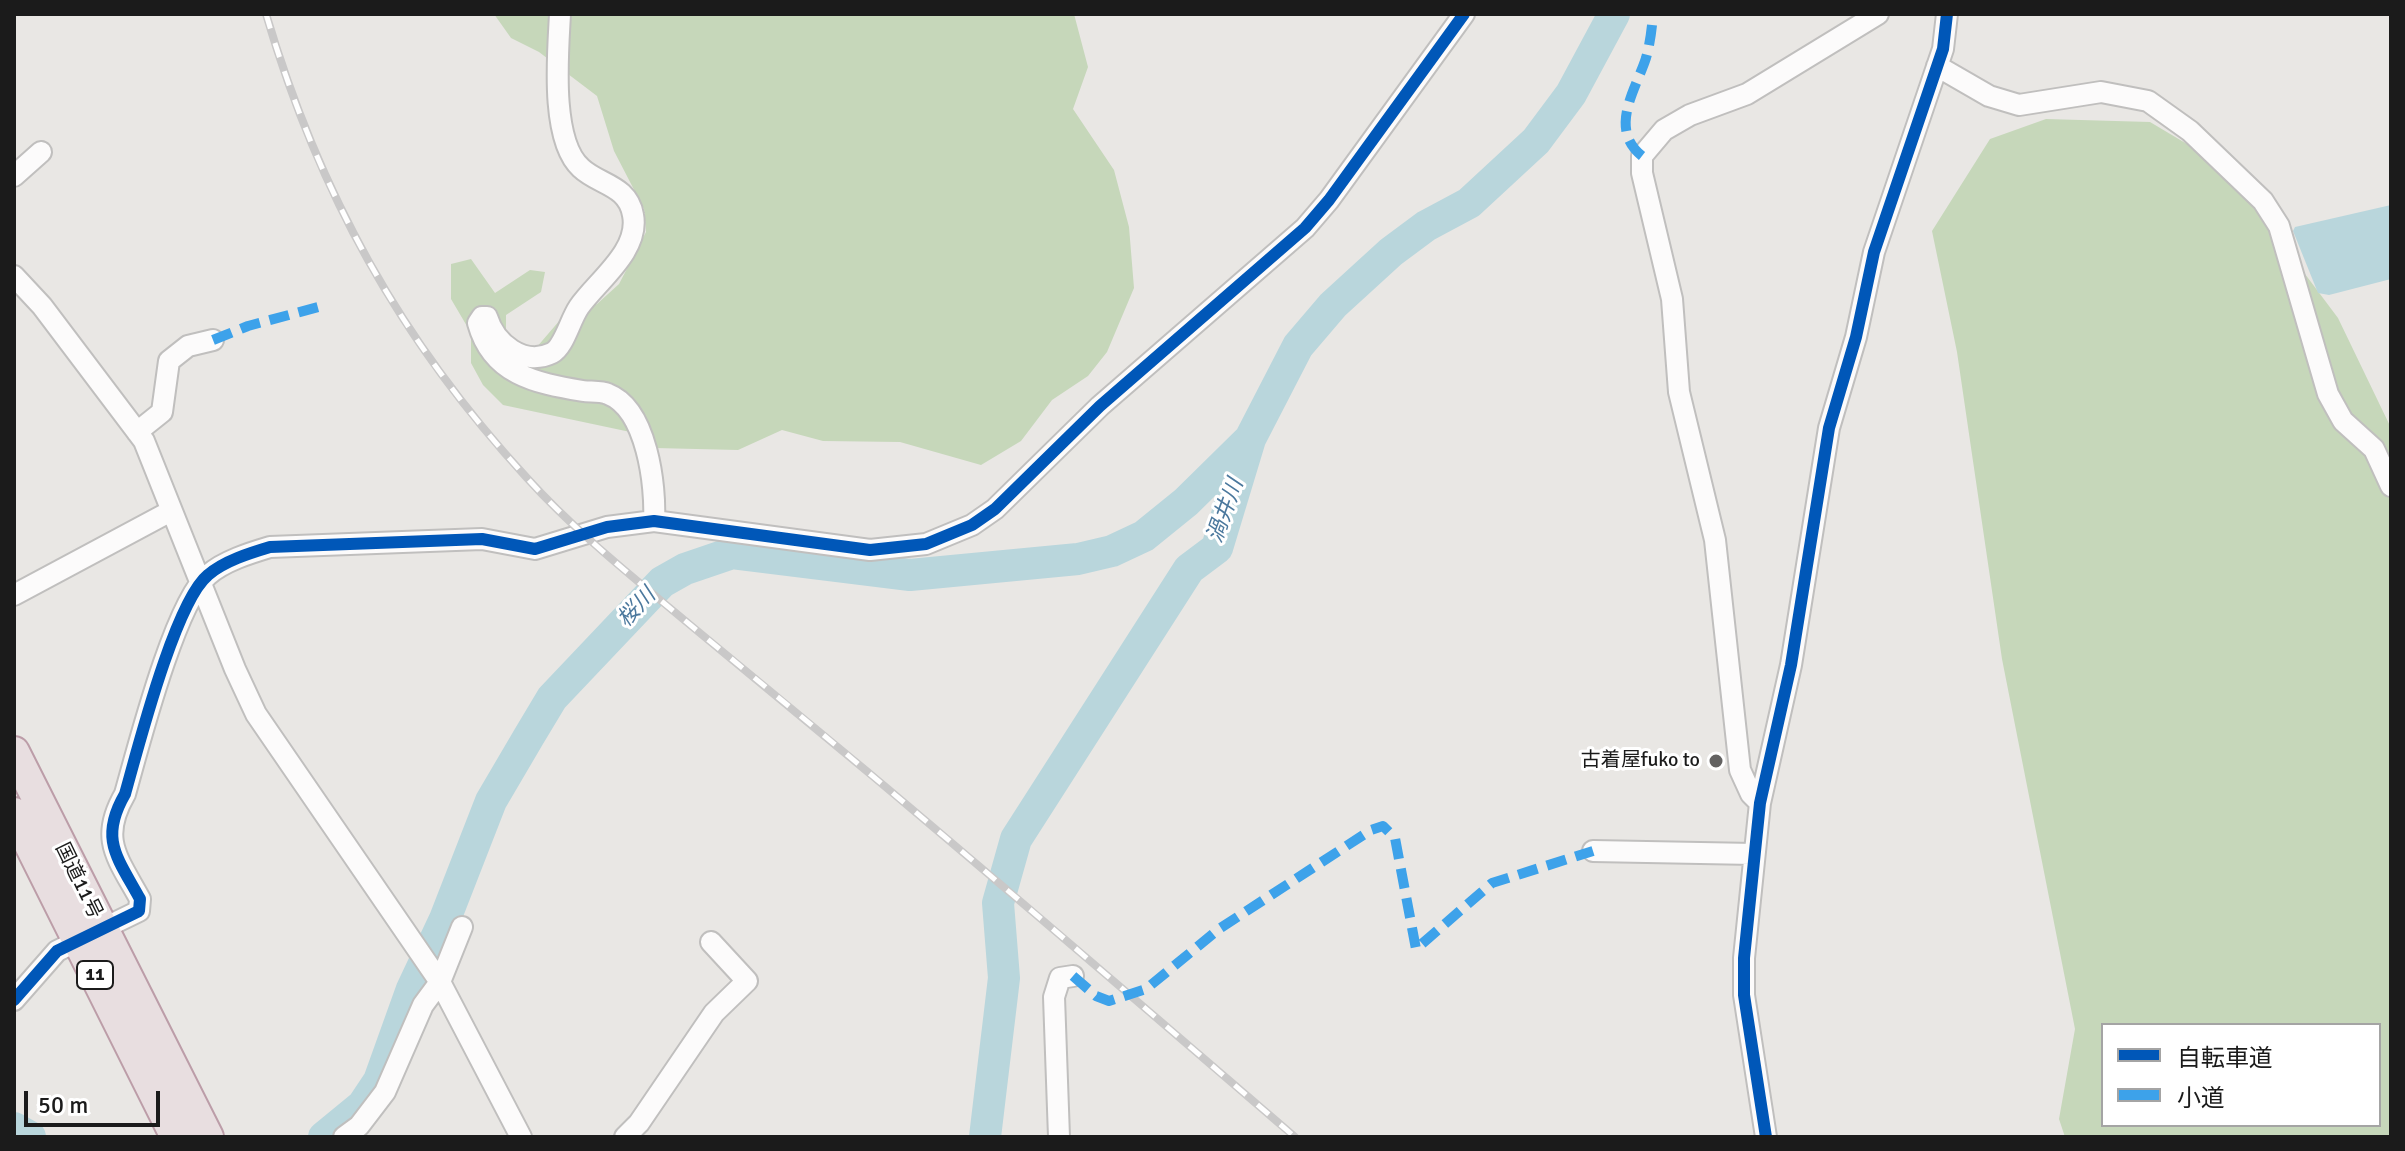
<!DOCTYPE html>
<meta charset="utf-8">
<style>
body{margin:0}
#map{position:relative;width:2405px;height:1151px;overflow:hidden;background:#e9e7e4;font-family:Signika,"Noto Sans JP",sans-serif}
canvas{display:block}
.frame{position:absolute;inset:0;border:16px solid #1b1b1b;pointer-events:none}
.legend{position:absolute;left:2101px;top:1023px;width:280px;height:104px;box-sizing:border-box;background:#fff;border:2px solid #a4a4a4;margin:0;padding:10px 14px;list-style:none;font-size:24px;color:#1b1b1b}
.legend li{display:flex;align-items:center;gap:16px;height:40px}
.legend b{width:40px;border:2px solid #a4a4a4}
.scale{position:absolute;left:24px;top:1091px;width:136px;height:36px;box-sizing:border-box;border:4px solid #1b1b1b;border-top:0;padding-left:10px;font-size:24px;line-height:28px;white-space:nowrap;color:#1b1b1b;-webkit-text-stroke:6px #fff;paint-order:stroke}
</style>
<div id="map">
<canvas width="2405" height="1151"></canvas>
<div class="frame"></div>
<ul class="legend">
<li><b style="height:10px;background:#0057b8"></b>自転車道</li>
<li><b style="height:10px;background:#3da2ea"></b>小道</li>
</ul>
<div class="scale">50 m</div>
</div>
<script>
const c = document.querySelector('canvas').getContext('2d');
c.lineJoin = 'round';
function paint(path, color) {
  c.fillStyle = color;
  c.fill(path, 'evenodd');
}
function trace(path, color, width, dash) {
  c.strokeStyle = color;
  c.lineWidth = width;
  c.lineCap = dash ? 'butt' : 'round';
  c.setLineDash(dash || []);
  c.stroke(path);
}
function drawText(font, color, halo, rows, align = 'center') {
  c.font = font + ' Signika,"Noto Sans JP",sans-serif';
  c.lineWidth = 6;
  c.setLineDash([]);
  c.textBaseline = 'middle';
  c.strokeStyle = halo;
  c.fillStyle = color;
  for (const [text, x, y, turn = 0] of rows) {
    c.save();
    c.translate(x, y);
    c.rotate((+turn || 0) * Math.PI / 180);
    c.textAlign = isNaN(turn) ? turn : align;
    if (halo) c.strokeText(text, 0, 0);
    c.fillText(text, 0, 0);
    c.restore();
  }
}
paint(new Path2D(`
 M494 14H1074L1088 67 1073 109 1114 170 1129 227 1134 288 1107 352 1088 376 1052 400 1021 441 981 465 900 442 823 441 782 430 738 450 655 448 635 433 503 405 483 385 471 363V333L451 299V264L471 259 495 293 530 270 545 272 541 292 506 315V330L520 347 536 348 560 320 597 304 619 284 646 232 644 209 614 151 597 96 539 52 511 38Z
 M2046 119 2150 122 2224 166 2338 318 2391 428V1137H2065L2059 1119 2075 1029 2002 659 1957 352 1932 231 1990 139ZM2103 1025H2379V1125H2103Z`), '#c6d7ba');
paint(new Path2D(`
 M2391 205V279L2329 295 2318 293 2293 231 2295 227Z`), '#b9d6dc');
trace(new Path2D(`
 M14 1128 30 1137
 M324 1137 363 1105 379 1081 412 989 445 919 491 801 528 738 552 698 662 582 685 569 732 553 910 575 1078 559 1112 551 1144 536 1186 502 1248 441
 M985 1137 1004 978 998 903 1016 839 1189 569 1217 548 1250 439 1298 346 1333 305 1391 252 1426 226 1469 203 1536 141 1571 94 1614 14`), '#b9d6dc', 32);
const minor = new Path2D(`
 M560 14C558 53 550 140 581 168 599 185 628 185 633 215 640 251 597 281 579 307 570 320 564 347 552 353 523 367 495 343 487 317H482L478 323C492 374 534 383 583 391 590 392 601 391 608 394 647 409 656 486 654 521
 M1937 66 1989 96 2019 105 2101 92 2148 101 2190 131 2263 201 2279 226 2328 394 2343 421 2374 449 2391 486
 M14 176 41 152
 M14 276 42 306 144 441 235 669 256 714 440 982 521 1137
 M137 432 162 412 169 361 188 346 213 340
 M14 595 171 511
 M1760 803 1751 794 1740 770 1715 540 1679 392 1672 299 1642 173V156L1664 130 1690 115 1747 94 1878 14
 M1593 851 1754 854
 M14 1000 57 951 139 911 140 899C117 857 99 839 125 794 138 748 175 602 208 575 224 561 250 553 270 547L482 539 535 549 607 527 654 521 870 550 926 544 972 525 995 509 1100 406 1305 228 1329 200 1464 14
 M344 1137 359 1126 385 1092 423 1005 440 982 462 927
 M625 1137 639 1123 714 1013 747 981 711 942
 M1059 1137 1054 997 1060 978 1073 976
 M1766 1137 1744 995V958L1760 803 1791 665 1829 428 1856 337 1874 252 1943 49 1947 14`);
const highway = new Path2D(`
 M14 752 208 1137
 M14 813 176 1137`);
trace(minor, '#c0bfbe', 24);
trace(highway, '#bc9da8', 34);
trace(minor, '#fcfbfb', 20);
trace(highway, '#e8dee0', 30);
const rail = new Path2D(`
 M266 14C319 193 400 340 527 478 574 530 629 574 683 619 745 670 807 721 869 773 1012 893 1153 1015 1295 1137`);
trace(rail, '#c9c8c8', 8);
trace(rail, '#fff', 5, [15]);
trace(new Path2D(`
 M1642 156C1608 129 1636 89 1646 58 1650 44 1652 28 1653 14
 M213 340 248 326 322 306
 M1073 976 1096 996 1109 1001 1146 989 1219 929 1371 830 1383 826 1395 838 1416 949 1492 883 1593 851`), '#3da2ea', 10, [20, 10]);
trace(new Path2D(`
 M14 1000 57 951 139 911 140 899C117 857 99 839 125 794 138 748 175 602 208 575 224 561 250 553 270 547L482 539 535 549 607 527 654 521 870 550 926 544 972 525 995 509 1100 406 1305 228 1329 200 1464 14
 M1766 1137 1744 995V958L1760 803 1791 665 1829 428 1856 337 1874 252 1943 49 1947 14`), '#0057b8', 12);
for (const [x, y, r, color] of [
 [1716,761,8,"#636261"]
]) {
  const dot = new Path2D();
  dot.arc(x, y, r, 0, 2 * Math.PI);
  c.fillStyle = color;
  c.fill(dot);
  trace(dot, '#fff', 3);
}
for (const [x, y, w] of [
 [95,975,36]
]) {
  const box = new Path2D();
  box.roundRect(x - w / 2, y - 14, w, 28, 6);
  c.fillStyle = '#fff';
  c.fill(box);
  trace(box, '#1b1b1b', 2);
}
drawText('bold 18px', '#1b1b1b', null, [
 ["11",95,975]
]);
drawText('20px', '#1b1b1b', '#fff', [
 ["古着屋fuko to",1700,761]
], 'right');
drawText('20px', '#1b1b1b', '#fff', [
 ["国道11号",78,881,64]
]);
drawText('italic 22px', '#4b789d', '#fff', [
 ["渦井川",1226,511,-70],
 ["桜川",637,608,-47]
]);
</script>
